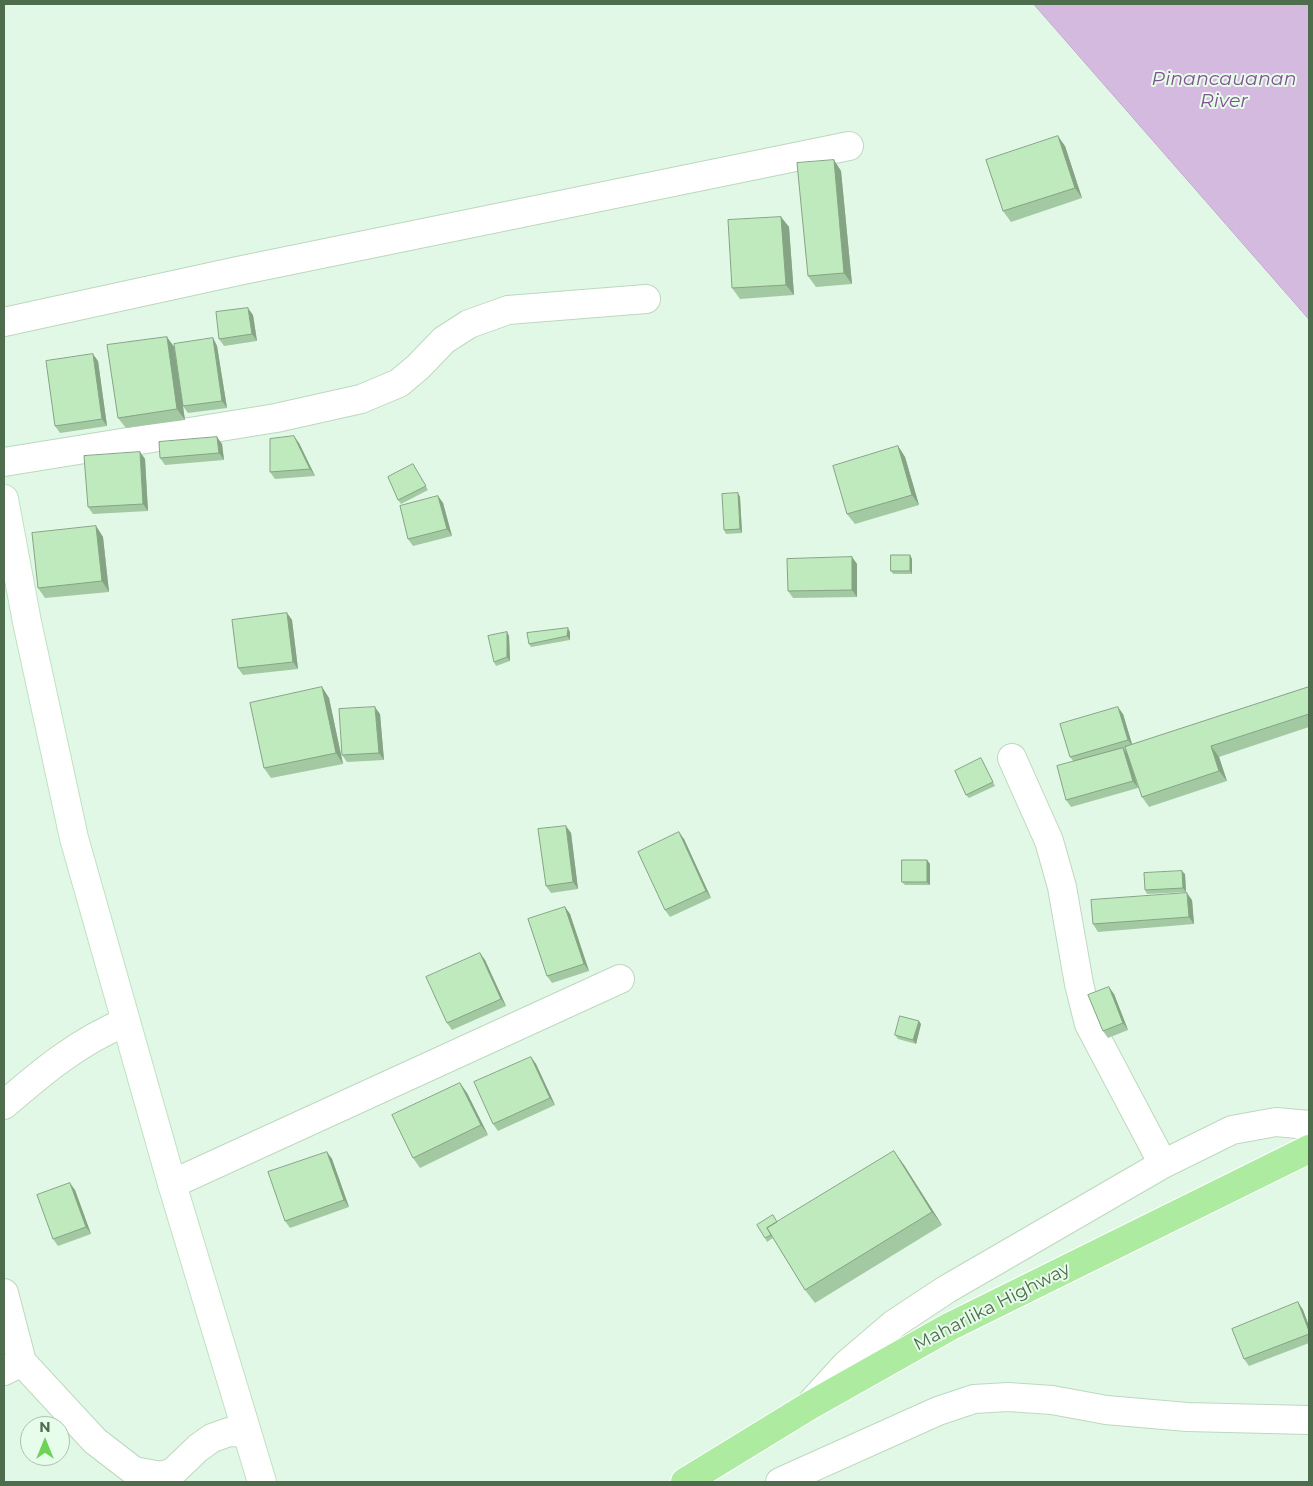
<!DOCTYPE html>
<style>
body{margin:0}
#map{position:relative;width:1313px;height:1486px;overflow:hidden;background:#e2f8e6;font-family:Montserrat,sans-serif}
canvas{display:block}
.frame{position:absolute;inset:0;border:5px solid #4e6d4c;pointer-events:none}
.north{position:absolute;left:20px;top:1416px;width:50px;height:50px;box-sizing:border-box;background:#e8fceb;border:1px solid #aac3ab;border-radius:50%;rotate:0deg;font-size:14px;font-weight:700;line-height:20px;text-align:center;color:#4e6d4c}
.north::after{content:'';display:block;margin:auto;width:18px;height:22px;background:#6ed456;clip-path:polygon(50% 0,100% 100%,50% 72%,0 100%)}
</style>
<div id="map">
<canvas width="1313" height="1486"></canvas>
<div class="frame"></div>
<div class="north">N</div>
</div>
<script>
const c = document.querySelector('canvas').getContext('2d');
c.lineJoin = 'round';
function paint(path, color) {
  c.fillStyle = color;
  c.fill(path, 'evenodd');
}
function trace(path, color, width, dash) {
  c.strokeStyle = color;
  c.lineWidth = width;
  c.lineCap = dash ? 'butt' : 'round';
  c.setLineDash(dash || []);
  c.stroke(path);
}
function drawText(font, color, halo, rows, align = 'center') {
  c.font = font + ' Montserrat,sans-serif';
  c.lineWidth = 4;
  c.setLineDash([]);
  c.textBaseline = 'middle';
  c.strokeStyle = halo;
  c.fillStyle = color;
  for (const [text, x, y, turn = 0] of rows) {
    c.save();
    c.translate(x, y);
    c.rotate((+turn || 0) * Math.PI / 180);
    c.textAlign = isNaN(turn) ? turn : align;
    if (halo) c.strokeText(text, 0, 0);
    c.fillText(text, 0, 0);
    c.restore();
  }
}
const water = new Path2D(`
 M1034 4H1309V319Z`);
paint(water, '#d5badf');
trace(water, '#c3a1cf', 1);
const street = new Path2D(`
 M4 322 238 271 849 146
 M4 462 276 418 361 399 399 383 418 367 444 340 469 324 508 310 646 299
 M1012 758 1049 841 1062 887 1079 984 1089 1024 1163 1164 1232 1130 1276 1122 1309 1125
 M4 1105C42 1072 79 1041 126 1022
 M172 1184 620 979
 M4 1293 22 1362
 M4 1371 22 1362 95 1441 134 1471 161 1476 173 1472 198 1448 212 1438 229 1432 247 1433
 M813 1401 846 1365 894 1324 947 1289 1163 1164
 M780 1482 938 1411 974 1399 1008 1397 1052 1400 1106 1410 1187 1417 1309 1420`);
const secondary = new Path2D(`
 M4 499 27 622 74 838 172 1184 262 1482`);
const highway = new Path2D(`
 M685 1482 809 1406 949 1327 1309 1149`);
trace(street, '#bdd8be', 30);
trace(secondary, '#c0e1c2', 30);
trace(highway, '#fff', 30);
trace(street, '#fff', 28);
trace(secondary, '#fff', 28);
trace(highway, '#aceba0', 28);
paint(new Path2D(`
 M1065 146 1082 198 1011 222 1003 211Z
 M834 160 841 171 852 284 816 287 808 276Z
 M781 217 789 227 794 295 740 299 732 288Z
 M253 315 257 341 224 346 219 339Z
 M167 337 174 347 185 420 126 428 118 418Z
 M213 338 217 346 227 408 188 413 183 406Z
 M98 361 107 426 60 433 55 426Z
 M217 437 222 444 224 460 165 465 160 458Z
 M299 443 315 476 275 479 270 472Z
 M898 446 905 457 919 505 855 524 847 514Z
 M140 452 145 459 148 511 93 514 88 507Z
 M413 464 428 490 401 504 398 500Z
 M738 493 740 497 742 533 726 534 724 530Z
 M438 496 443 503 452 536 413 546 408 539Z
 M96 526 103 537 109 592 45 598 38 588Z
 M910 555 912 559V574H893L891 571Z
 M852 557 857 564V597L793 598 788 591Z
 M287 613 292 620 298 669 243 675 238 668Z
 M507 632 509 636 510 661 496 666 494 662Z
 M570 632V640L531 647 529 644Z
 M322 687 329 698 343 764 271 778 264 768Z
 M1309 687V727L1219 757 1227 781 1149 807 1142 797 1132 767 1138 788 1071 807 1066 800 1074 762 1070 757 1123 714 1132 745Z
 M380 714 384 760 347 762 342 755Z
 M983 762 995 786 969 798 966 795Z
 M566 826 571 833 578 889 551 893 546 886Z
 M684 839 711 898 670 917 665 910Z
 M927 860 930 864V885H905L902 882Z
 M1185 874 1186 892 1147 894 1145 890Z
 M1192 900 1194 924 1098 932 1093 924Z
 M565 907 570 914 589 971 552 983 547 976Z
 M485 960 506 1006 452 1030 447 1023Z
 M1114 994 1128 1030 1108 1038 1103 1031Z
 M921 1024 916 1044 898 1039 895 1035Z
 M531 1057 536 1064 555 1105 498 1131 493 1124Z
 M460 1083 467 1093 488 1135 420 1168 413 1158Z
 M327 1152 332 1159 349 1207 290 1228 285 1221Z
 M904 1165 942 1225 815 1303 805 1290 773 1238 767 1242 765 1238 778 1222Z
 M75 1190 91 1234 58 1246 53 1239Z
 M1298 1302 1303 1310 1309 1326V1343L1249 1366 1244 1359Z`), '#a3c9a3');
paint(new Path2D(`
 M1058 136 1065 146 1082 198 1075 188Z
 M834 160 841 171 852 284 844 273Z
 M781 217 789 227 794 295 786 285Z
 M248 308 253 315 257 341 252 334Z
 M167 337 174 347 185 420 177 409Z
 M213 338 217 346 227 408 222 401Z
 M93 354 98 361 107 426 102 419Z
 M294 436 299 443 315 476 310 469Z
 M217 437 222 444 224 460 219 453Z
 M898 446 905 457 919 505 912 495Z
 M140 452 145 459 148 511 143 504Z
 M738 493 740 497 742 533 740 529Z
 M438 496 443 503 452 536 447 529Z
 M96 526 103 537 109 592 102 581Z
 M910 555 912 559V574L910 571Z
 M852 557 857 564V597L852 590Z
 M287 613 292 620 298 669 293 662Z
 M568 628 570 632V640L567 636Z
 M507 632 509 636 510 661 507 657Z
 M322 687 329 698 343 764 336 753Z
 M375 707 380 714 384 760 379 753Z
 M1118 707 1123 714 1133 747 1128 740Z
 M1211 746 1219 757 1227 781 1219 771Z
 M1123 748 1128 755 1138 788 1133 781Z
 M566 826 571 833 578 889 573 882Z
 M679 832 684 839 711 898 706 891Z
 M927 860 930 864V885L927 882Z
 M1182 871 1185 874 1186 892 1183 888Z
 M1187 893 1192 900 1194 924 1189 917Z
 M565 907 570 914 589 971 584 964Z
 M480 953 485 960 506 1006 501 999Z
 M1109 987 1114 994 1128 1030 1123 1023Z
 M919 1021 921 1024 916 1044 913 1040Z
 M531 1057 536 1064 555 1105 550 1098Z
 M460 1083 467 1093 488 1135 481 1125Z
 M894 1151 904 1165 942 1225 932 1212Z
 M327 1152 332 1159 349 1207 344 1200Z
 M70 1183 75 1190 91 1234 86 1227Z
 M1298 1302 1303 1310 1309 1326V1331Z`), '#85a484');
const building = new Path2D(`
 M1058 136 1075 188 1003 211 986 160Z
 M834 160 844 273 808 276 797 163Z
 M781 217 786 285 732 288 728 220Z
 M248 308 252 334 219 339 216 312Z
 M167 337 177 409 118 418 107 345Z
 M213 338 222 401 183 406 174 344Z
 M93 354 102 419 55 426 46 361Z
 M294 436 310 469 270 472V439Z
 M217 437 219 453 160 458 159 442Z
 M898 446 912 495 847 514 833 466Z
 M140 452 143 504 88 507 84 456Z
 M413 464 426 486 398 500 388 477Z
 M738 493 740 529 724 530 722 494Z
 M438 496 447 529 408 539 400 506Z
 M96 526 102 581 38 588 32 533Z
 M891 555H910V571H891Z
 M852 557V590L788 591 787 559Z
 M287 613 293 662 238 668 232 620Z
 M568 628 567 636 529 644 527 633Z
 M507 632V657L494 662 488 636Z
 M322 687 336 753 264 768 250 703Z
 M1309 687V714L1211 746 1219 771 1142 797 1125 747Z
 M375 707 379 753 342 755 339 709Z
 M1118 707 1128 740 1070 757 1060 724Z
 M1123 748 1133 781 1066 800 1057 766Z
 M981 758 993 782 966 795 955 771Z
 M566 826 573 882 546 886 538 829Z
 M679 832 706 891 665 910 638 852Z
 M902 860H927V882H902Z
 M1182 871 1183 888 1145 890 1144 873Z
 M1187 893 1189 917 1093 924 1091 900Z
 M565 907 584 964 547 976 528 919Z
 M480 953 501 999 447 1023 426 977Z
 M1109 987 1123 1023 1103 1031 1088 995Z
 M900 1016 919 1021 913 1040 895 1035Z
 M531 1057 550 1098 493 1124 474 1082Z
 M460 1083 481 1125 413 1158 392 1115Z
 M894 1151 932 1212 805 1290 767 1228Z
 M327 1152 344 1200 285 1221 268 1172Z
 M70 1183 86 1227 53 1239 37 1195Z
 M773 1215 777 1222 767 1228 771 1235 765 1238 757 1225Z
 M1298 1302 1309 1331V1334L1244 1359 1232 1329Z`);
paint(building, '#beeabd');
trace(building, '#85a484', 1);
drawText('18px', '#4e6d4c', '#e8fceb', [
 ["Maharlika Highway",992,1307,-27]
]);
drawText('italic 19px', '#815391', '#e8fceb', [
 ["Pinancauanan",1224,79],
 ["River",1224,101]
]);
</script>
